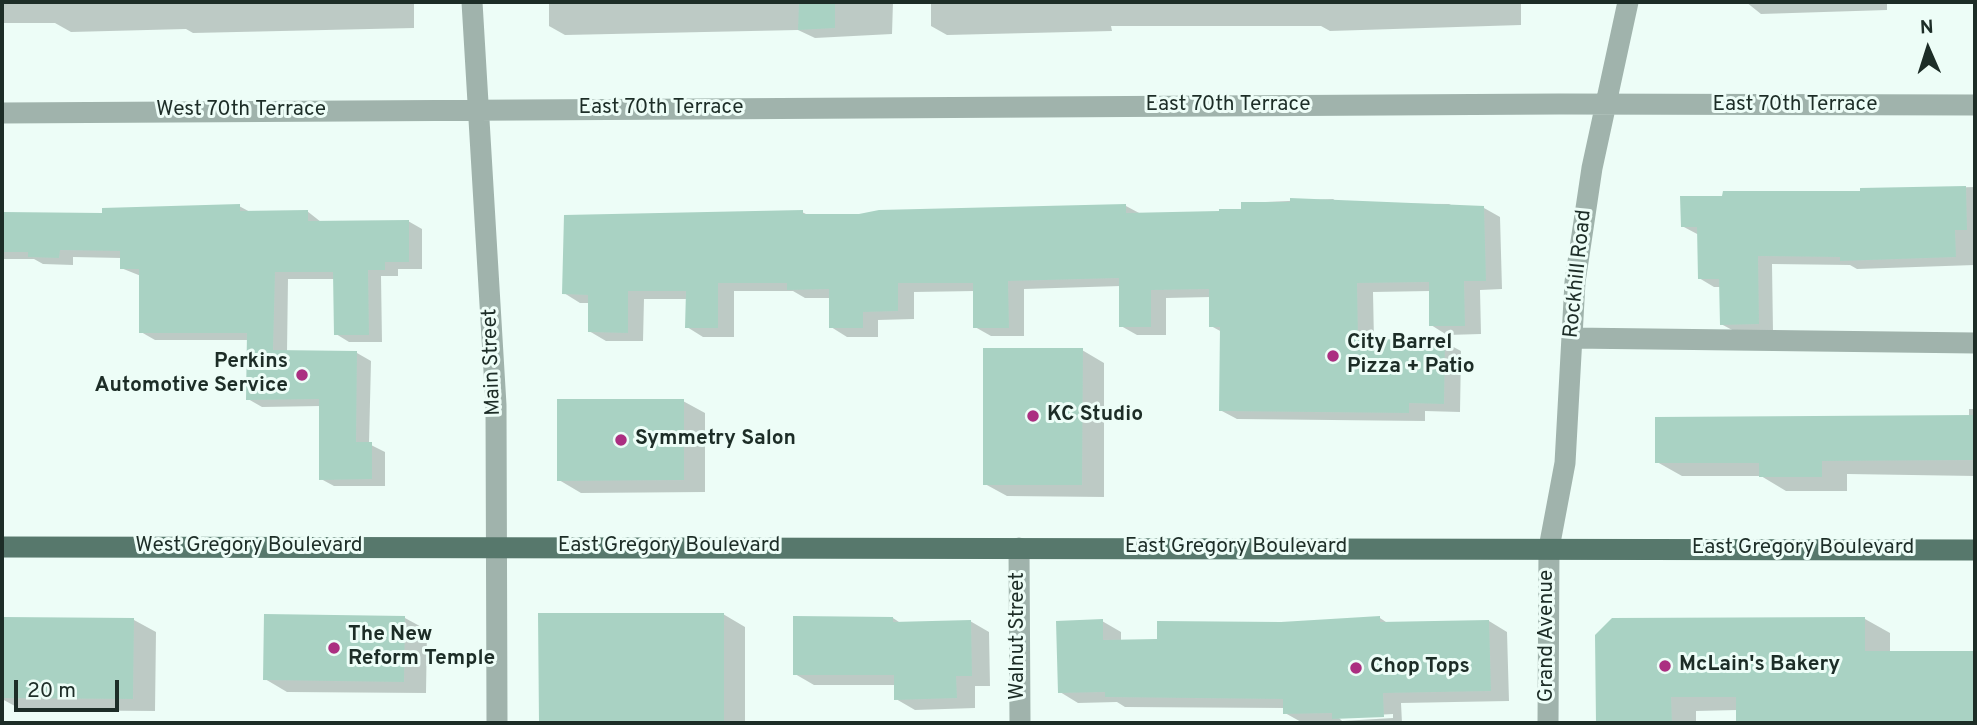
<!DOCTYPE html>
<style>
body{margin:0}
#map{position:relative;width:1977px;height:725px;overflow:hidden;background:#edfdf7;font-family:Overpass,sans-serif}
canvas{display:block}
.frame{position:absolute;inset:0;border:4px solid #1d2d27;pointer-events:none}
.north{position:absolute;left:1893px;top:14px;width:70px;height:70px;-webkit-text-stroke:5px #edfdf7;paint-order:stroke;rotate:357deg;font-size:19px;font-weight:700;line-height:28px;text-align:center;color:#1d2d27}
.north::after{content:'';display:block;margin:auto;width:24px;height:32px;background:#1d2d27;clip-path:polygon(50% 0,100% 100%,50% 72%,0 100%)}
.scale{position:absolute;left:14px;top:680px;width:105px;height:32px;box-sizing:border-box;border:4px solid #1d2d27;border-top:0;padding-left:9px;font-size:21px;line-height:24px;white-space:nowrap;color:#1d2d27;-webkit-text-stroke:5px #edfdf7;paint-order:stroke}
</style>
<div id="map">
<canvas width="1977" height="725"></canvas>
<div class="frame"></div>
<div class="north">N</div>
<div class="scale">20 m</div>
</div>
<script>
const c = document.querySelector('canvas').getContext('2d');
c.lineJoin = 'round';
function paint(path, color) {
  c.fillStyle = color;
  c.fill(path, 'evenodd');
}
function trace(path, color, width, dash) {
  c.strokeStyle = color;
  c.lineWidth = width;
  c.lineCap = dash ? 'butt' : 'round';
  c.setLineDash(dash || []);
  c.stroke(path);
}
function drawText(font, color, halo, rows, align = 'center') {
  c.font = font + ' Overpass,sans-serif';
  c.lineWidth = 6;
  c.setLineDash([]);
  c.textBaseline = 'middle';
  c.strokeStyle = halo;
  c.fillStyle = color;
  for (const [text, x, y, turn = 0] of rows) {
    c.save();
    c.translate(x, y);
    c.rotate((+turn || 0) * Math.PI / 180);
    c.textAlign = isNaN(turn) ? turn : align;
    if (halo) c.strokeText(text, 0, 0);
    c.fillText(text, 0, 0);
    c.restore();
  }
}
paint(new Path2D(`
 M2 2H414V28L193 33 186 29 71 32 55 23H2Z
 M549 2H893L892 34 815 38 798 30 565 35 549 26Z
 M931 2H1521V25L1330 31 1321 26H1111L1112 31 947 35 931 26Z
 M1746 2H1887V10L1761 14Z
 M1975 187V265L1857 269 1850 265 1772 264 1773 332H1736L1721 324V287H1714L1699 278V235L1682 226 1861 193V190Z
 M1333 199 1339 203 1449 204 1457 208H1484L1500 217 1502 289 1480 290 1481 334 1447 335 1431 325 1430 291 1373 292 1374 341 1444 342 1461 351 1460 412 1425 411V421L1237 419 1220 410 1222 332 1211 326V297L1166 298V335H1137L1121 326V286L1024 289V336H991L975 327V291L914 292V319L878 320V337H847L831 327V298H805L793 291H734V337H703L687 327 688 299H644L643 341H606L589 331 590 303H580L564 293 802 212 808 215H859L1126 206 1141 214 1243 211V203Z
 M239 206 252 213 307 211 321 222 408 221 422 229V269H398V276H381L382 342H349L336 334 335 279H288L287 352 357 353 371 361 369 444 385 452V486H334L321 479V406L262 407 248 399 249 340H155L141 332V276L121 268V258L73 257V265L43 264 34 259H2V214H104Z
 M1082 350 1104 363V497L1007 496 985 484Z
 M683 401 705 413V492L581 493 559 480Z
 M1969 409H1975V476L1847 474V491H1786L1761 476H1682L1657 462 1969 417Z
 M723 614 745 627V723H540V615Z
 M405 618 427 630 426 693 287 692 265 679Z
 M893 618 902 624 970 621 989 632 990 686H975V708L915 710 896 699V685H814L795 674Z
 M1380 618 1389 624 1489 621 1507 632 1509 701 1401 703 1402 723H1303L1285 713V708L1125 707 1117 702 1078 703 1060 692 1102 621 1121 632V642L1159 641 1281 624ZM1393 714V718L1342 721 1338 717Z
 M2 619 134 620 156 632 155 711 22 710 2 699Z
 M1865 619 1890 633V653H1975V723H1738V710L1696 711V723H1597V636L1613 620Z`), '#0003');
paint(new Path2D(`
 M799 2H835V28L798 30Z
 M1966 186 1967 230H1955L1956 257 1840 261V257L1758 256 1759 324 1720 325 1719 279H1698L1697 227H1681L1680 196H1722L1723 191H1860V188Z
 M1290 198 1484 206 1486 281H1464L1465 326H1429V282L1357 283 1358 339 1445 340 1444 404 1409 403V413L1219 411 1220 327H1209V289L1151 290V327H1119V278L1008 281 1009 328H973V283H898V311L863 312V328H829V289L787 290V283H718V328H685L686 291H628V333L588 332V295L562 294 564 215 803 210V214H859L879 210 1126 204V213L1219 211V209H1241V202H1290Z
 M240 204V211L308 210V221L409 220V262H385V270H368L369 335H334L333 272H275L273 350 357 351 356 442H372V479L319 480V399L246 400 247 333H139V269H120V251L60 250 59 258 28 257V252H2V212L102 213V208Z
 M983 348H1083L1082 485H983Z
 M557 399H684V480L557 481Z
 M1975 415V460L1822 461V477H1759V463H1655V417Z
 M538 613H724V723H539Z
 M264 614 405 616 404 682 263 680Z
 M793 616 893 617V622L971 620 972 676H956L957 698 894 700V675H793Z
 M1380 616V622L1489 620 1491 691 1383 693 1384 717 1332 719V713L1283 714V699L1105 697V692L1058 693 1056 621 1103 619V640L1157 639V621L1281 622Z
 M2 617 134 618 133 699 2 698Z
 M1865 617V651H1975V723H1736V697H1671L1672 723H1596L1595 635 1612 618Z`), '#a9d2c3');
trace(new Path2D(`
 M472 2 496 405 497 723
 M2 113 1559 104 1975 105
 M1572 338 1975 343
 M1019 548 1020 723
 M1548 723 1549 548 1565 463 1575 282 1592 168 1628 2`), '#a0b3ac', 21);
trace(new Path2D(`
 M2 547 1975 550`), '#57786c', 21);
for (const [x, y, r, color] of [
 [1333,356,7,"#ab2f81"],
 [302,375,7,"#ab2f81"],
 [1033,416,7,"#ab2f81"],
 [621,440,7,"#ab2f81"],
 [334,648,7,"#ab2f81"],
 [1665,666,7,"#ab2f81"],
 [1356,668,7,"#ab2f81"]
]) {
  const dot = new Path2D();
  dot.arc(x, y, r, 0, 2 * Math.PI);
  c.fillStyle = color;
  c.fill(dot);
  trace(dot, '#edfdf7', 2.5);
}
drawText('21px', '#1d2d27', '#edfdf7', [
 ["East 70th Terrace",1228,106],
 ["East 70th Terrace",1795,106],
 ["East 70th Terrace",661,109],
 ["West 70th Terrace",241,111],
 ["Rockhill Road",1579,274,-84],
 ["Main Street",493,362,-92],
 ["West Gregory Boulevard",249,547],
 ["East Gregory Boulevard",669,547],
 ["East Gregory Boulevard",1236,548],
 ["East Gregory Boulevard",1803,549],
 ["Walnut Street",1019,636,-90],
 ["Grand Avenue",1548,636,-90]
]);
drawText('bold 21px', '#1d2d27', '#edfdf7', [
 ["City Barrel",1347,344],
 ["Pizza + Patio",1347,368],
 ["Perkins",288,363,"right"],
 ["Automotive Service",288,387,"right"],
 ["KC Studio",1047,416],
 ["Symmetry Salon",635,440],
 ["The New",348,636],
 ["Reform Temple",348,660],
 ["McLain's Bakery",1679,666],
 ["Chop Tops",1370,668]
], 'left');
</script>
